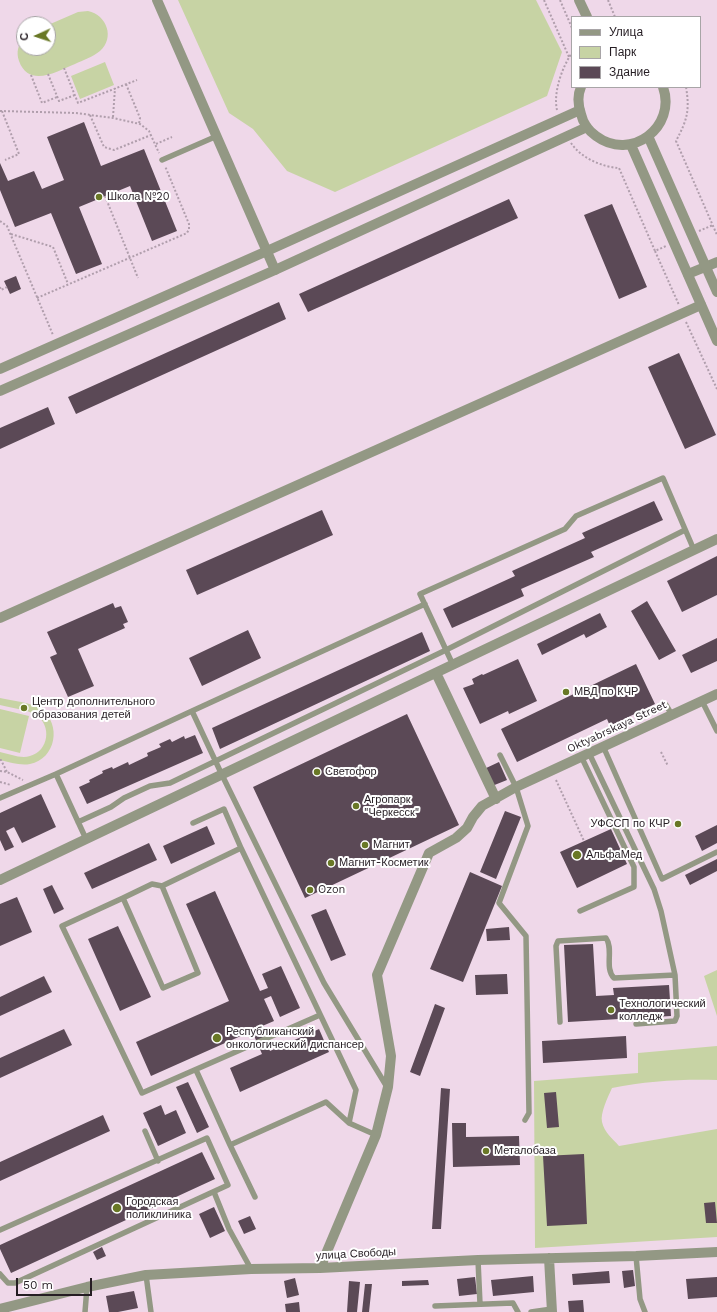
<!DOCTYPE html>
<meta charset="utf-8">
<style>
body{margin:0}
#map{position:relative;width:717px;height:1312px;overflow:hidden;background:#efd8e9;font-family:"Work Sans",sans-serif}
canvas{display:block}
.legend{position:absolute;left:571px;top:16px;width:130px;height:72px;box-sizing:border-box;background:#fff;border:1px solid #a8a5a7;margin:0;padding:5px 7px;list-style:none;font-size:12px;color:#251d23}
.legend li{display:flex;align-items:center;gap:8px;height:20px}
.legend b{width:20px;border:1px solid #a8a5a7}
.north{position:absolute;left:16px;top:16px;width:40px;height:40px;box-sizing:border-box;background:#fff;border:1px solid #a8a5a7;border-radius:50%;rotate:267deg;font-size:11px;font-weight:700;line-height:16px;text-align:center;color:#251d23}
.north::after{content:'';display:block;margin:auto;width:14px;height:18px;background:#697826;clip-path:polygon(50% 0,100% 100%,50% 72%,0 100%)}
.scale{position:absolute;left:16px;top:1278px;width:76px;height:18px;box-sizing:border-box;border:2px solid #251d23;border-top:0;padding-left:5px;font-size:12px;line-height:14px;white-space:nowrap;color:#251d23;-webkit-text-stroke:3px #fff;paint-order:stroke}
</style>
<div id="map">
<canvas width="717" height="1312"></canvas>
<ul class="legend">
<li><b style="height:5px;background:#939884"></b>Улица</li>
<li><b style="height:11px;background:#c7d3a4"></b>Парк</li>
<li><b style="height:11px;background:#5b4956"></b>Здание</li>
</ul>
<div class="north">С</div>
<div class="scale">50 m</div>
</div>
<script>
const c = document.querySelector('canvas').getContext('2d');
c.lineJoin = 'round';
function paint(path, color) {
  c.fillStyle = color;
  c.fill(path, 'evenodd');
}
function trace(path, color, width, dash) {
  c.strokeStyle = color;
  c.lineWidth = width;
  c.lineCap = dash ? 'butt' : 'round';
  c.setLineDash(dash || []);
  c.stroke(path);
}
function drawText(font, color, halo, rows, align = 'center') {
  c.font = font + ' "Work Sans",sans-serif';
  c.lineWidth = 4;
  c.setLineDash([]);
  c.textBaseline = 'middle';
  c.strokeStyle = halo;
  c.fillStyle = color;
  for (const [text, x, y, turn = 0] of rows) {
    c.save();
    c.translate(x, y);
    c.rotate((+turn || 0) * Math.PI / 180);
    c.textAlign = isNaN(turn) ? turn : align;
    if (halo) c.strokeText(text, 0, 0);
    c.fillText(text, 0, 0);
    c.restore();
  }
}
paint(new Path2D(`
 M178 0H536L562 52 547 96 335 192 287 171 253 129 229 113Z
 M88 11C107 15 115 38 100 51 93 57 83 60 75 64 56 72 29 88 19 61 16 52 18 45 24 38V48H48V25L78 12Z
 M105 62 114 85 80 99 71 76Z
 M0 698C13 701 30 702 41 709 62 724 56 759 30 764 20 766 10 762 0 760V752C10 754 21 759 30 756 49 751 52 725 36 715 26 709 11 708 0 705Z
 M0 709 29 716 20 753 0 748Z
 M717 970V1016L704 976Z
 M717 1046V1080C682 1079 646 1081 612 1088 608 1097 600 1113 602 1122 604 1132 613 1139 619 1146L717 1129V1237L535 1248 534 1081 638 1073V1053Z`), '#c7d3a4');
paint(new Path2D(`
 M84 122 101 166 144 149 177 231 152 241 130 186 79 207 102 264 76 274 51 213 15 227 0 190V163L8 181 34 171 42 189 64 180 47 137Z
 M509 199 518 218 308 312 299 294Z
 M612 204 647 287 619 299 584 215Z
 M16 276 21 289 10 294 4 281Z
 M279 302 286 319 76 414 68 397Z
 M679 353 716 435 685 449 648 367Z
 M48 407 55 424 0 449V428Z
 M654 501 663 520 591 552 594 557 521 589 524 596 452 628 443 609 515 576 512 571 585 538 582 533Z
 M322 510 333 535 197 595 186 570Z
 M717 556V595L682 612 667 581Z
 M647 601 676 651 659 660 631 611Z
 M113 603 115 608 121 606 128 622 123 624 125 628 78 649 94 686 68 697 50 657 57 654 47 632Z
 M600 613 607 627 586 638 584 634 542 655 537 644Z
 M248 630 261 658 202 686 189 658Z
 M422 632 430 651 220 749 212 728Z
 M717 638V661L691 673 682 655Z
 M518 659 537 701 509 714 508 711 480 724 463 688 474 684 472 679 482 674 483 675Z
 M636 664 655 704 610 726 607 719 517 762 501 729Z
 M407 714 459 825 305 898 253 787Z
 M195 735 203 753 87 804 79 787 90 782 89 780 103 773 102 771 112 767 113 769 128 762 129 765 148 756 147 753 161 747 159 744 170 739 172 742 184 736 185 739Z
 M499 762 507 780 492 786 484 769Z
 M41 794 56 827 22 843 14 827 6 831 14 847 5 851 0 840V813Z
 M505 811 521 817 496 879 480 872Z
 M717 825V843L702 851 695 836Z
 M207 826 215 844 171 864 163 846Z
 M611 829 627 864 577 888 560 852Z
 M149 843 157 860 92 889 84 873Z
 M717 859V871L690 885 685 875Z
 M470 872 502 886 463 982 430 969Z
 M52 885 64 909 54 914 43 889Z
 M215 891 260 991 268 988 262 974 281 966 300 1008 280 1017 271 996 264 999 274 1021 260 1027 270 1051 319 1029 329 1052 240 1092 230 1068 262 1054 252 1031 151 1076 136 1042 229 1001 186 904Z
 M17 897 32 932 0 946V904Z
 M326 909 346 955 331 961 311 915Z
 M118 926 151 997 120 1011 88 939Z
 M509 927 510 940 487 941 486 929Z
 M593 944 596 996 614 995 613 988 669 985 671 1016 568 1022 564 945Z
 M507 974 508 994 476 995 475 975Z
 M44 976 52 992 0 1016V997Z
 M435 1004 445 1008 420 1076 410 1072Z
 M64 1029 72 1045 0 1078V1058Z
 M626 1036 627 1058 543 1063 542 1041Z
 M188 1082 209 1127 197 1133 176 1087Z
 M441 1088 450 1089 441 1229H432Z
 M556 1092 559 1127 547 1128 544 1093Z
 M161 1105 165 1115 176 1110 186 1133 158 1146 143 1113Z
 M103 1115 110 1131 0 1181V1162Z
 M452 1123H466V1137L519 1136 520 1165 453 1167Z
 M202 1152 215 1179 11 1273 0 1249V1245Z
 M584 1154 587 1224 547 1226 543 1156Z
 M715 1202 717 1223H706L704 1203Z
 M214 1207 225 1231 210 1238 199 1214Z
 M250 1216 256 1229 244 1234 238 1221Z
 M102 1247 106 1256 97 1260 93 1252Z
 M633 1270 635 1286 624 1288 622 1271Z
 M609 1271 610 1283 573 1285 572 1274Z
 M533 1276 534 1292 493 1296 491 1280Z
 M475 1277 477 1294 459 1296 457 1279Z
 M717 1277V1297L688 1299 686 1279Z
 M295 1278 299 1295 287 1298 284 1281Z
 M428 1280 429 1285 402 1286V1281Z
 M349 1281 360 1282 357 1312H347Z
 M365 1284H372L369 1312H362Z
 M134 1291 138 1308 118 1312H109L106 1296Z
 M583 1300 584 1312H569L568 1301Z
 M299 1302 300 1312H286L285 1304Z`), '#5b4956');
trace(new Path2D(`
 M544 0 569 57
 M560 0 572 28
 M608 0 615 17
 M64 68 78 103 137 80
 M48 74 59 101 75 95
 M31 75 42 103 57 97
 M126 84 140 118 139 124
 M686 87C690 111 687 120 676 141L717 235
 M557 110C553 93 562 67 572 53
 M0 111 76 113 113 118 140 124 149 131 159 153
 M2 111 19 154 5 160
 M90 115 104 147 114 150 151 135
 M113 117 115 88
 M571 143C581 158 602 167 619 168L655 251 666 246
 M156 144 172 137
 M105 196 138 278
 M0 221 7 226 53 335
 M699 231 713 225
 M11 234 53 247 68 284
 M655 251 679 305
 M0 287 1 290 7 287
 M37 298 187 233 189 229V224L165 166
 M686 322 717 389
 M661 752 668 766
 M0 760H1L7 772
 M0 771 7 772 23 780
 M556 780 584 841
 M0 782 11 785`), '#b09eac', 2, [2, 2]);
trace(new Path2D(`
 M162 160 217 136
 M453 665 420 594 565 529 576 516 663 478 694 550
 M702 701 717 731
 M666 705 672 715
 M603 746 662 879 717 852
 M500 755 516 787 528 826 499 903 526 936 529 1113 525 1120
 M0 798 56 774
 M78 822 111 807 124 798 150 786 170 783 446 650 685 530
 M193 823 224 809 241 848
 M86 839 56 774 192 711
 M162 886 198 973 163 988 123 898 152 884 162 886 241 848 356 1090 349 1123 376 1135
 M123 898 62 926 142 1093 320 1015
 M580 911 634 887V867L581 756
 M560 1022 556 946 558 941 606 938C614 949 604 968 614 978L675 975 661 911 654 889 589 753
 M636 1024 675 1021 677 1016 675 975
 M196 1070 230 1145 326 1102 349 1123
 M387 1087 324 983 222 775 192 711 425 604
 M145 1131 158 1161
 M230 1145 255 1197
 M214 1192 229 1229 251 1269
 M0 1230 207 1138 228 1185 15 1283H8L0 1274
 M636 1256 640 1299 645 1312
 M478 1260 480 1304
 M146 1275 151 1312
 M435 1306 513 1303 518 1312
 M85 1312 87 1287
 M531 1312 552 1309`), '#939884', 5.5);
trace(new Path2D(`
 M157 0 275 270
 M579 0 587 17
 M688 274 717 262
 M0 618 701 305
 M436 673 496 799
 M0 880 717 539
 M549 1258 552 1312
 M320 1268 376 1135 388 1087 391 1056 377 975 429 853 456 838 467 828 473 817 482 806 516 787 717 694
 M0 1309 87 1287 146 1275 251 1269 320 1268 478 1260 636 1256 717 1252`), '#939884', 10);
trace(new Path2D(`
 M581 87C577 96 578 105 581 114 583 123 589 131 596 136 631 162 677 127 663 87
 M648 136 717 292
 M631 145 717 341
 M0 369 267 251 580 110
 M0 391 275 270 587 127`), '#939884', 10);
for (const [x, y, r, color] of [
 [99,197,4,"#697826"],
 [566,692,4,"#697826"],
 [24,708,4,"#697826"],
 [317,772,4,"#697826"],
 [356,806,4,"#697826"],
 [678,824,4,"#697826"],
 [365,845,4,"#697826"],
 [577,855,5,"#697826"],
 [331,863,4,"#697826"],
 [310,890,4,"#697826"],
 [611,1010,4,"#697826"],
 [217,1038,5,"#697826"],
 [486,1151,4,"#697826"],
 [117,1208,5,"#697826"]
]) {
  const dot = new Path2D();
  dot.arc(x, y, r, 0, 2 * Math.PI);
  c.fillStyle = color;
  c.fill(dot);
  trace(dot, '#fff', 1.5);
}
drawText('11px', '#251d23', '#fff', [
 ["Школа №20",107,197],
 ["МВД по КЧР",574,692],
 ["Центр дополнительного",32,702],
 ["образования детей",32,715],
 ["Светофор",325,772],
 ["Агропарк",364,800],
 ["\"Черкесск\"",364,813],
 ["УФССП по КЧР",670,824,"right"],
 ["Магнит",373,845],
 ["АльфаМед",586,855],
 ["Магнит-Косметик",339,863],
 ["Ozon",318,890],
 ["Технологический",619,1004],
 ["колледж",619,1017],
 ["Республиканский",226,1032],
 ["онкологический диспансер",226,1045],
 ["Металобаза",494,1151],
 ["Городская",126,1202],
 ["поликлиника",126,1215]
], 'left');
drawText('11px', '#251d23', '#fff', [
 ["Oktyabrskaya Street",617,727,-25],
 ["улица Свободы",356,1254,-3]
]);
</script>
